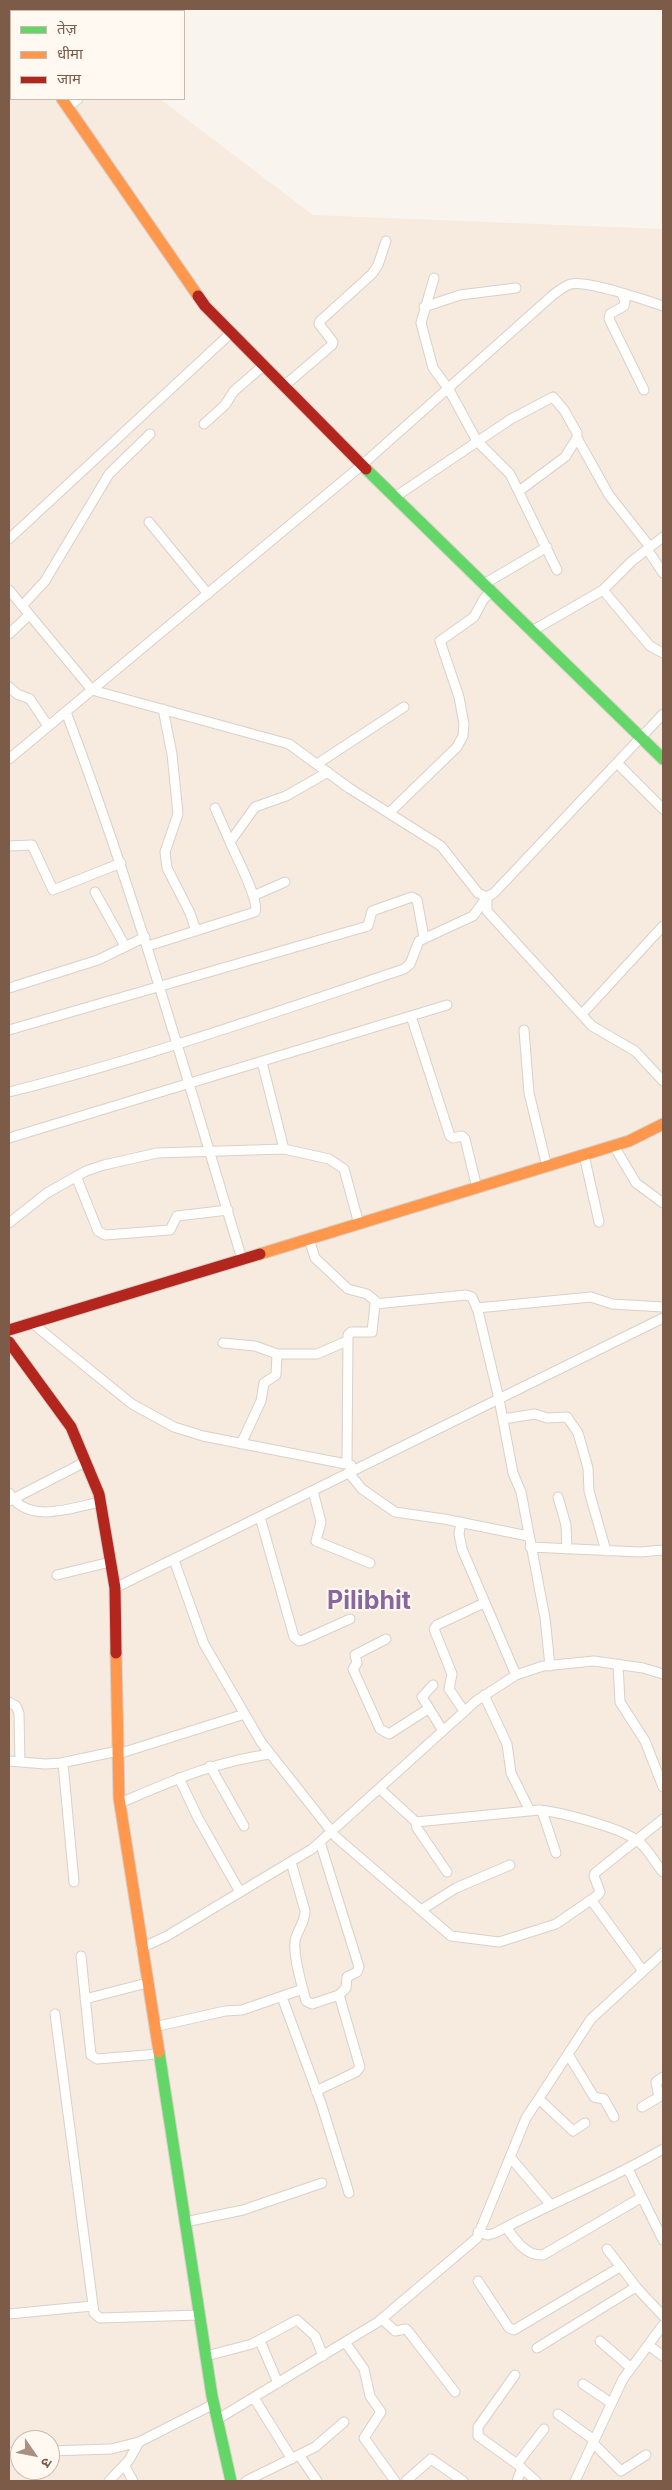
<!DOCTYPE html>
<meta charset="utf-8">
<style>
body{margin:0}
#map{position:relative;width:672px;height:2490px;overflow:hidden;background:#f9f5ee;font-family:Inter,"Noto Sans Devanagari",sans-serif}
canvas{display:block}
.frame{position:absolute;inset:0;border:10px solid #7c5b49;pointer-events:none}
.legend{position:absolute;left:10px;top:10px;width:175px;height:90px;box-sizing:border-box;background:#fff9f1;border:1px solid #cbbaae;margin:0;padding:6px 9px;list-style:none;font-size:15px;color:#7c5b49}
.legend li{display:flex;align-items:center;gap:10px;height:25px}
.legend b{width:25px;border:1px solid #cbbaae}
.north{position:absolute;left:10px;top:2430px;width:50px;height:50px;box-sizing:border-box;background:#fff9f1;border:1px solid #cbbaae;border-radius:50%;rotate:123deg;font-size:14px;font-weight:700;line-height:20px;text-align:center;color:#7c5b49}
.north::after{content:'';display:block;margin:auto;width:18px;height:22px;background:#a89183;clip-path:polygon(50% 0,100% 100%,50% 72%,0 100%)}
</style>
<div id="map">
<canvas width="672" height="2490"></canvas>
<div class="frame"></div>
<ul class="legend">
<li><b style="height:6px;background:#63d668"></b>तेज़</li>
<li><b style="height:6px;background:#ff974d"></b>धीमा</li>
<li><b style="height:6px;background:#b3261e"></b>जाम</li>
</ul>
<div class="north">उ</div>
</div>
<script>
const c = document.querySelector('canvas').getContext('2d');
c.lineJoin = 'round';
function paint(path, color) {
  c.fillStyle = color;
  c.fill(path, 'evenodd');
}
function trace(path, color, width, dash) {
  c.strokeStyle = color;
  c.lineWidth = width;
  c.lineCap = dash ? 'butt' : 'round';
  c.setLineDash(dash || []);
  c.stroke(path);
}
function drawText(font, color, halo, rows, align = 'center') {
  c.font = font + ' Inter,sans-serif';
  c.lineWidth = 4;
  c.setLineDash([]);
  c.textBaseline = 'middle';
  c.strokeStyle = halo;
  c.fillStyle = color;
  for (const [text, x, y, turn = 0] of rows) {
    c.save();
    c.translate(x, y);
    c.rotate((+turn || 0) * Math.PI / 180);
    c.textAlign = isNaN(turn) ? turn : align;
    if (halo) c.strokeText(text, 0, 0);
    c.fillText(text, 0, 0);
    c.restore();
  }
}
paint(new Path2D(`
 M9 9H64L66 11H11V99H160L313 215 663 229V2481H9ZM20 2440H50V2470H20Z`), '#f6ebde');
const street = new Path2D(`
 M9 22 11 25
 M67 107 78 99
 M434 278 421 323 433 368 448 388 477 441 510 474 557 570
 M622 294 625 301 624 306 610 314 609 319 644 390
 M424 307 460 295 516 288
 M284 386 332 345 333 342 319 324 320 321 372 274 378 265 386 241
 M204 424 225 405 234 391 264 365
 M577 438 609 495 650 547
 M395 497 511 419 553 397 564 410 577 433V438L565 457 519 491
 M149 522 208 594
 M9 539 231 333
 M647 549 663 573
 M484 584 547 547
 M9 590 92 690 289 744 349 788 441 846 478 893 487 897 494 893 663 714
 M603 590 650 646 663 653
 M22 606 45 581 109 474 150 434
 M532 631 603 590 632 561 663 537
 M9 634 29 615
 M9 687 17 694 30 699 48 726
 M163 709 172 754 178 814 165 852 167 868 190 913 196 931
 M66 712C134 891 186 1076 242 1259
 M9 759 362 465 554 294C559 291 564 286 571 284 586 280 646 300 663 306
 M617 763 663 809
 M317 764 404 707
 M215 808 230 842
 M389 813 457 747 463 736 464 724 459 697 440 641 474 617 483 600 491 591
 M9 846 32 845 53 890 121 863
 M95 892 125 946
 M253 896 285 882
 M487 898V911L592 1026 635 1051 663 1081
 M148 946 255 912C260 900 235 855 230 842L255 807 286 796 328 772
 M9 988 98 960 145 937
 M582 1014 663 926
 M411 1016 450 1136 453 1138 462 1136 465 1139 477 1188
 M9 1030 368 926 372 911 412 897 417 900 424 937
 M524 1030 529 1093 547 1167
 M262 1062 284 1149
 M9 1092C142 1059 273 1013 404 969L410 964 419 941 473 916 487 897
 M9 1138 447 1005
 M614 1146 636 1183 663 1203
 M584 1155 599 1222
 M76 1176 98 1231 105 1235 170 1230 177 1216 228 1210
 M9 1223 47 1193 86 1171 104 1165 157 1153 284 1149 329 1159 344 1169 359 1224
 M309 1239 315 1258 348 1289 367 1294 379 1304
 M477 1308 591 1297 612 1304 663 1307
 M32 1323 132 1404 174 1427 203 1436 351 1465
 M223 1343 255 1346 277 1354H317L347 1341
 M503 1419 535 1414 547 1418 567 1417 578 1433 588 1468 589 1491 606 1551
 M241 1444 261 1401 264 1383 276 1375 277 1354
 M347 1464 348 1335 351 1332H372L375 1304 466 1295 472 1297 478 1311 499 1399 513 1473 521 1492 545 1618 550 1666
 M349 1473 362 1489 395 1512 444 1519 528 1536
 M313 1491 321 1522 316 1541 370 1563
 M9 1493C28 1525 71 1508 100 1502
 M558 1497 566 1525 567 1549
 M9 1501 85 1462
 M260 1517 294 1637 299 1641 303 1640 350 1619
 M461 1522 459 1534 462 1549 516 1675
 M530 1547 640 1552 663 1550
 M174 1560 204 1644 261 1742 336 1837 451 1936 499 1942 556 1924 598 1895 600 1892 594 1876 595 1873 663 1819
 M57 1575 110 1562
 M115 1588 663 1318
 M386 1639 355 1655 357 1663 353 1669 380 1729 389 1734 428 1709
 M618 1664 620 1702 645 1741 663 1787
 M433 1685 422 1697 443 1731
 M484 1695 507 1744 511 1773 530 1811
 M9 1702 16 1706 19 1713 20 1762
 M464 1711 449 1689 452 1674 434 1629 437 1625 484 1603
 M118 1754 245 1714
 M9 1761 45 1764 61 1763 118 1751
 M63 1763 74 1882
 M210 1766 244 1826
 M179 1778 198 1818 240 1892
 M380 1789 416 1822 539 1810C560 1812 623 1828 639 1842 649 1850 654 1862 663 1872
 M120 1803C172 1781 213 1762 270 1754
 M542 1811 556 1853
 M416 1822 417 1828 447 1872
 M291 1862 305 1911C305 1923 297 1930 295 1941 293 1957 302 1985 306 2001L312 2004 339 1995
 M592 1901 643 1971
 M421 1910 456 1888 510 1865
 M141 1948 167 1936 312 1849 476 1701 516 1675 543 1666 594 1661 643 1668 663 1674
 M81 1956 91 2055 97 2059 158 2054
 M282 1997 321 2103 349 2193
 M85 1999 147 1983
 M55 2014 94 2313 100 2318 200 2315
 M154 2027 225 2011 242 2010 303 1989
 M568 2054 594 2097 604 2099 614 2117
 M316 2091 356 2072 360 2067 339 1995 346 1988 347 1977 357 1972 359 1967 320 1842
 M539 2099 573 2131 585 2123
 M642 2107 659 2097 656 2082 663 2077
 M510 2157 550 2204
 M628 2169 663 2240
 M185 2222 243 2210 322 2183
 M506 2227C515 2240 526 2256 543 2255L642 2197
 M478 2232 488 2235 495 2233C550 2203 609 2181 663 2149
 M607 2249 637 2288 663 2316
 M478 2281 509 2328 514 2330 620 2267
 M9 2314 92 2306
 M382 2319 395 2331 406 2329 408 2331 455 2392
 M260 2341 278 2383
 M600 2341 631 2368
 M345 2342 364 2369 370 2396 381 2412 364 2438 395 2481
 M648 2345 663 2356
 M537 2348 636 2287
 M206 2356 252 2344 297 2320 315 2336 323 2356
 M515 2375 478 2427V2436L517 2464 536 2481
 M583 2384 611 2403
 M254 2398 292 2459
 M558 2414 594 2440
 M218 2419 378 2322 477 2238 526 2118 591 2019 663 1953
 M593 2443 621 2471 646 2455
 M50 2451 111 2449 139 2442 214 2404
 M9 2453 20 2452
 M299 2455 317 2481
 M517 2464 544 2429
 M125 2466 133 2481
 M109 2481 129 2460 139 2442
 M246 2481 315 2447 344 2422
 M406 2481 431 2459 463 2481
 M517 2481 522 2468
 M575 2481 623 2379 663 2325`);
const fast = new Path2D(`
 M366 469 663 759
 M159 2052 212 2396 231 2481`);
const slow = new Path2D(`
 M62 99 198 296
 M260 1254 629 1141 663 1124
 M116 1653 119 1798 159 2052`);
const jam = new Path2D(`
 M198 296 205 306 366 469
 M9 1330 260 1254
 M9 1342 71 1427 99 1494 115 1588 116 1653`);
trace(street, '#d8d0ca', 11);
trace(fast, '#d9d0c9', 13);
trace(slow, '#d9d0c9', 13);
trace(jam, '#d9d0c9', 13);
trace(street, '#fefefc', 9);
trace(fast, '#63d668', 11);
trace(slow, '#ff974d', 11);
trace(jam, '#b3261e', 11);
drawText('bold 25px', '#8b659e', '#fff9f1', [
 ["Pilibhit",369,1601]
]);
</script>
